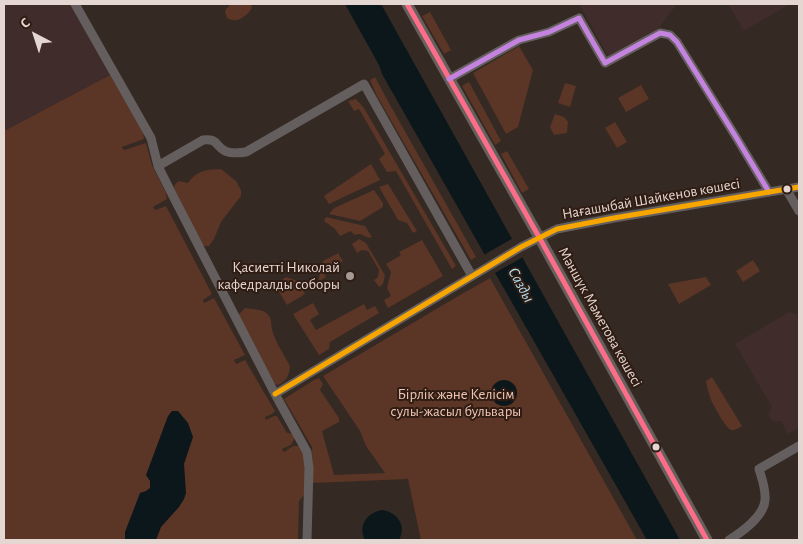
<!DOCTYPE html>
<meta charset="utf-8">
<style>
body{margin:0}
#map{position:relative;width:803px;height:544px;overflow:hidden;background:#342923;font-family:"Alegreya Sans",sans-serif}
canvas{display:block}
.frame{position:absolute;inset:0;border:5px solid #e4d6d0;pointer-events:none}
.north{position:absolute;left:10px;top:10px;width:50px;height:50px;-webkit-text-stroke:4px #2f1c13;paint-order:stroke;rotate:320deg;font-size:14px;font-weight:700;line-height:20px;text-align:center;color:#e4d6d0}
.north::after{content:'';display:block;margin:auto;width:18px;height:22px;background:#e4d6d0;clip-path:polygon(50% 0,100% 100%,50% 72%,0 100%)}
</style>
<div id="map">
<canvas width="803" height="544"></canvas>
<div class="frame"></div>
<div class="north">С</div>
</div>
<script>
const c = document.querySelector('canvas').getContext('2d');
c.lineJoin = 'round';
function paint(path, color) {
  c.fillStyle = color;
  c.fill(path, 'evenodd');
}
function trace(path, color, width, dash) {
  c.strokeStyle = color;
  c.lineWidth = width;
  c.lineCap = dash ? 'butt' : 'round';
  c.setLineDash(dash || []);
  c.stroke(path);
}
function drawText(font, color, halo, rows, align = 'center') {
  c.font = font + ' "Alegreya Sans",sans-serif';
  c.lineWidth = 4;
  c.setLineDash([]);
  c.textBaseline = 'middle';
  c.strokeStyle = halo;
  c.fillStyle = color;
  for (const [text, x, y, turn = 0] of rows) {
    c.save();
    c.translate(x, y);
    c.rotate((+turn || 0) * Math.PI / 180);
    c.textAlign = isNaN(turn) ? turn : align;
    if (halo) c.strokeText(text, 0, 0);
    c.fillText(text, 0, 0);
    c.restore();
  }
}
paint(new Path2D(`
 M4 4H70L110 75 4 131Z
 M579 4H677L659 28 608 56Z
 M728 4H790L744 31Z
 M789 312 799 315V428L788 434 781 421H772L768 414 772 407 735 344Z`), '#3f2c2b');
paint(new Path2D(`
 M231 4H251L252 8C246 17 237 24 227 18L225 12 226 9Z
 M430 12 451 50 444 54 422 16Z
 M519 46 533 70 518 127 506 134 473 73Z
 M110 75 143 132 144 139 122 147 124 150 146 143 152 165 166 193 167 199 153 207 155 210 166 206 212 294 203 300 204 303 214 298 245 355 234 360 236 364 245 360 275 411 272 414 265 417 266 420 274 416H277L287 433C292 433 293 434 295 438L291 445 282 449 284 452 293 446H299L307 459 305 494 299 501 298 540H4V131Z
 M375 77 389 103 476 257 471 260 377 96 370 80Z
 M469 82 501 141 495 145 462 86Z
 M565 83 576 86 570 107 558 103Z
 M641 85 649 99 626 112 618 98Z
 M356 99 364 108 456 266 452 269 396 171 387 172 379 159 385 154 359 109 354 111 348 101Z
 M555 114 564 117 568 122 567 133 554 135 550 127Z
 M615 122 627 142 617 148 605 128Z
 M507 151 529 189 522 193 501 154Z
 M371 164 380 180 329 204 324 196Z
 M221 169 236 181 241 190V196L221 222 214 239 209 246H204L200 242 174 188 175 184 179 181 188 183C197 170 206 170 221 169Z
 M388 184 417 231 413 233 407 223 398 220 379 187Z
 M374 190 383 203V207L360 221 329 214 334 208Z
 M326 217 365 226 372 237 369 238 360 234 354 235 351 231 340 236 335 229 324 221Z
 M359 239 366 243 385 275 383 284 379 287 374 280 378 277 379 270 368 251 362 250 357 253 352 244Z
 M422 240 443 276 388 308 384 300 391 296 387 288 391 272 386 264 401 255 399 252Z
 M338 253 343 261 324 273 326 277 318 282 323 261Z
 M753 260 760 271 743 282 736 271Z
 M286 277 298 281 305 294 287 305 275 285Z
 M706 277 711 285 679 304 668 284Z
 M490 278 637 540H421L408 479 313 483 312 447 284 399 314 380 319 378 323 384 320 390 339 418V422L322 431 334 475 385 473 366 446 360 431 323 376 460 295Z
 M313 303 319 314 310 320 316 330 364 304 367 310 375 306 379 313 330 342 329 349 319 355 293 314Z
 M245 308C251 309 260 309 265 312 272 316 271 324 272 330 276 343 284 355 290 366 289 376 287 381 278 385L274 384 238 315Z
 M712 377 742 426C738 428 735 431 731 430 725 427 714 406 711 400 709 394 707 387 706 381Z`), '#5b3525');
paint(new Path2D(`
 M345 4H381L680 540H647L382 74 379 65Z
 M491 393a13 13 0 1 1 26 0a13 13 0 1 1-26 0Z
 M172 411H178L188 423 193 437 184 464 186 493 184 499 179 507 161 527 156 540H125V532L140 493 146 491 150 488V481L146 475 168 416Z
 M382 510C397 512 407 525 399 540H365C358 526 366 513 382 510Z`), '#0c171b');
paint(new Path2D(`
 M515 237 525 256 493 274 482 256Z`), '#342923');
trace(new Path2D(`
 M75 4 151 138 158 166 174 198 275 394 307 452 309 468 307 540
 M449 79 519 40 549 32 579 18 605 63 660 33 670 35 677 42 736 137 769 192
 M158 166 203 140C218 138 215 146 225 151 231 154 239 153 246 152L364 84 472 276
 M786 189 799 211
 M275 394 521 247 557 229 614 218 799 187
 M729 540C742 532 764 516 765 500 766 489 762 479 759 469L799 446`), '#645f5e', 9);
trace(new Path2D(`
 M407 4 539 237 707 540`), '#67605c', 11);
trace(new Path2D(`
 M407 4 539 237 707 540`), '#fb6d88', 5);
trace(new Path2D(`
 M449 79 519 40 549 32 579 18 605 63 660 33 670 35 677 42 736 137 769 192`), '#c483df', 5);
trace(new Path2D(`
 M275 394 521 247 557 229 614 218 799 187`), '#f7a600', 5);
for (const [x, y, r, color] of [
 [787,189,4.5,"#e4d6d0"],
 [350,276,5,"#a69993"],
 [656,447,4.5,"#e4d6d0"]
]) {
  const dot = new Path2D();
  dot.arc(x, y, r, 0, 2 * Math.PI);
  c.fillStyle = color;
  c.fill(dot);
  trace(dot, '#2f1c13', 2);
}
drawText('15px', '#e4d6d0', '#2f1c13', [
 ["Нағашыбай Шайкенов көшесі",651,199,-10],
 ["Мәншүк Мәметова көшесі",600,317,61]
]);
drawText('15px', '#e4d6d0', '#2f1c13', [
 ["Қасиетті Николай",340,267],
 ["кафедралды соборы",340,284]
], 'right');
drawText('15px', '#f1c6b4', '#2f1c13', [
 ["Бірлік және Келісім",456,394],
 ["сулы-жасыл бульвары",456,411]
]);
drawText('italic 16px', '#b3e0f5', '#2f1c13', [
 ["Сазды",521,285,61]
]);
</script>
